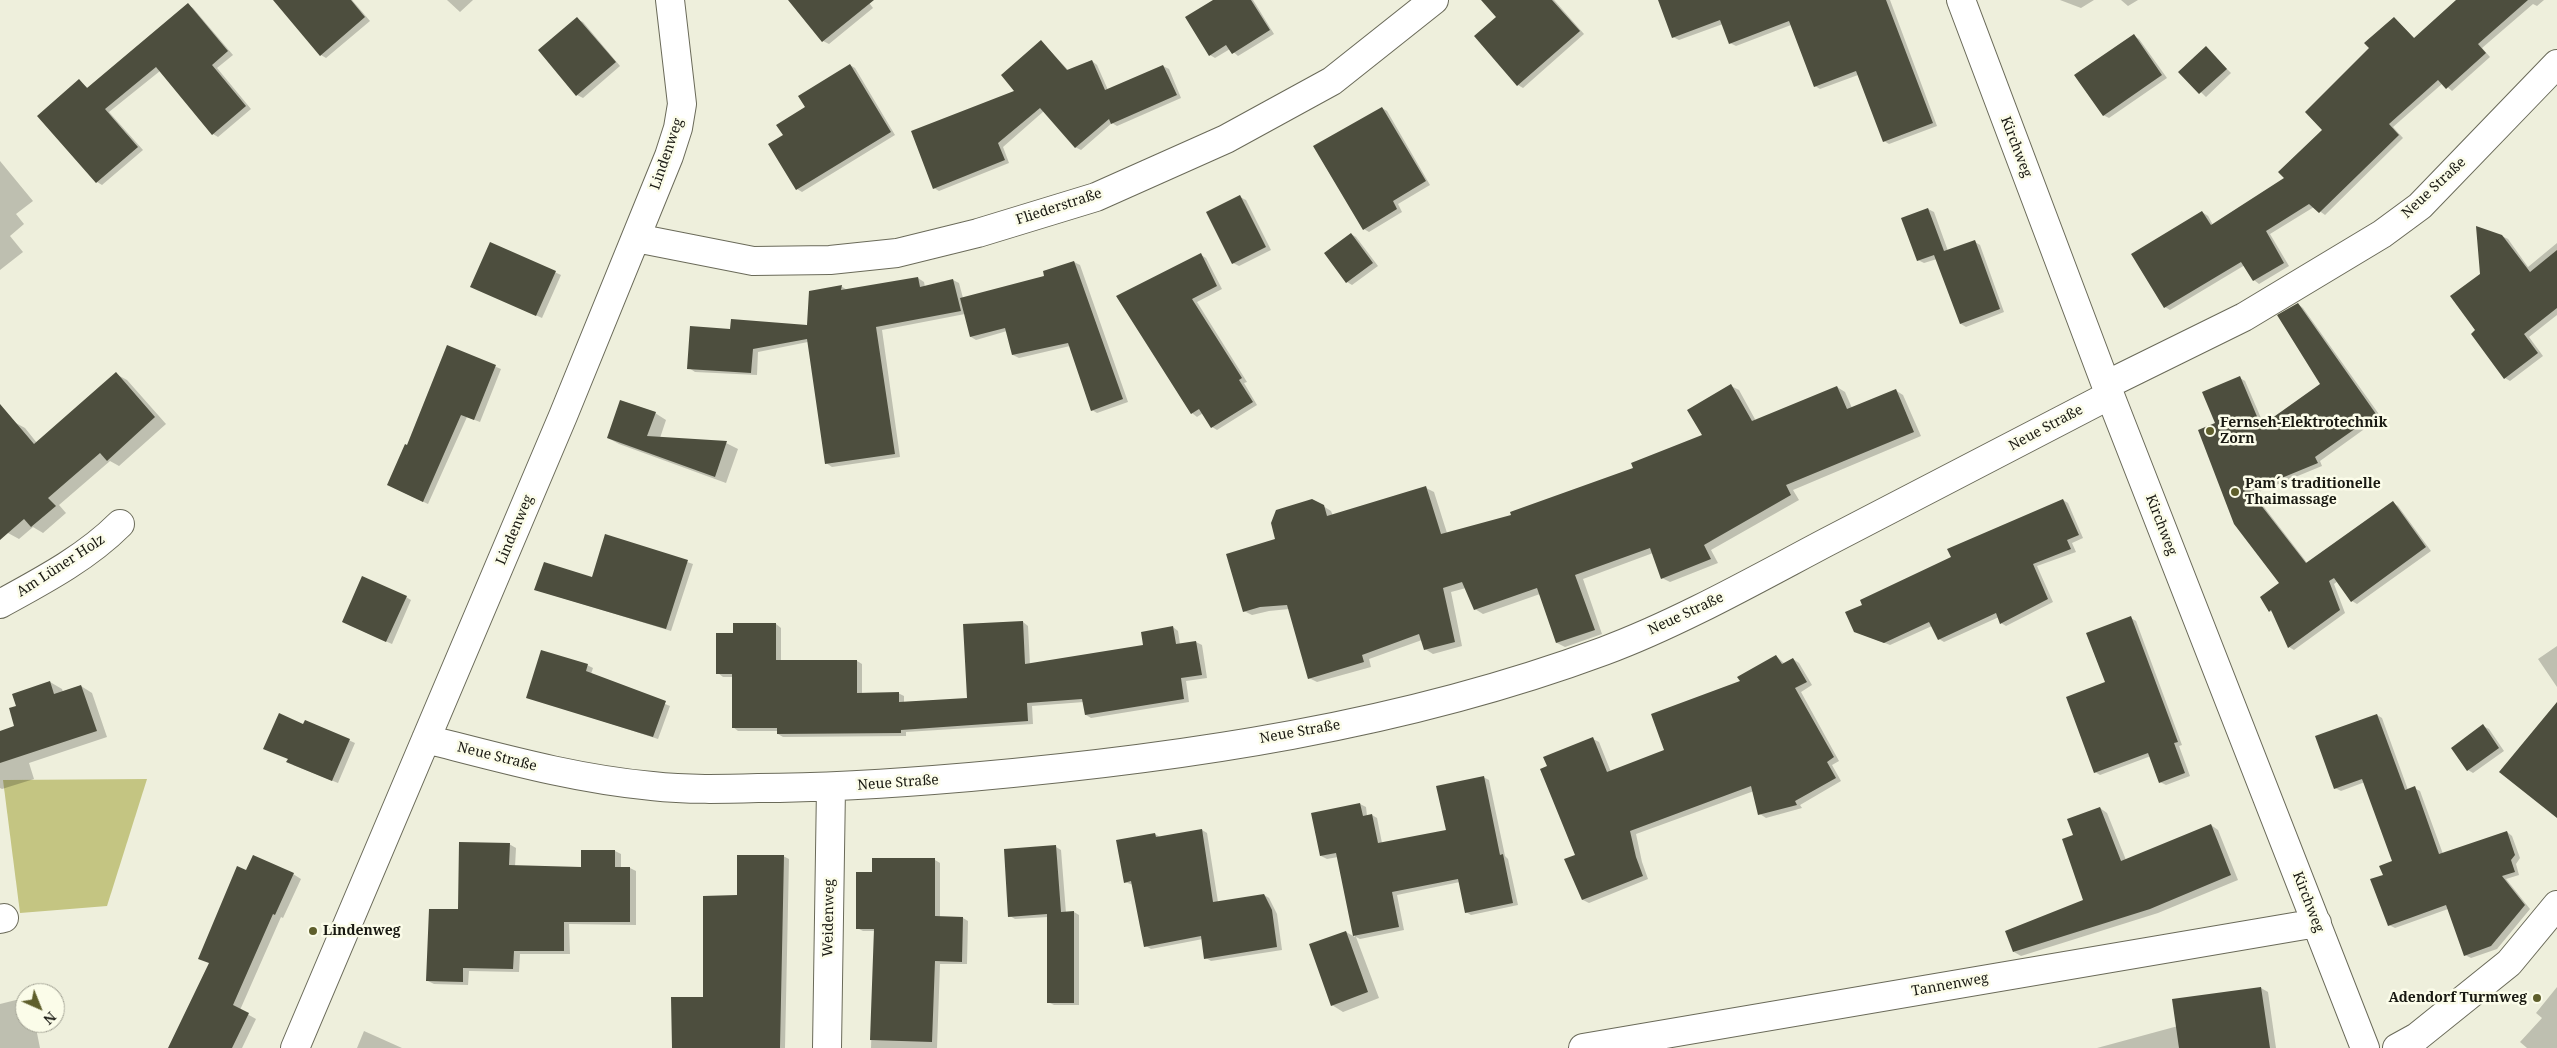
<!DOCTYPE html>
<meta charset="utf-8">
<style>
body{margin:0}
#map{position:relative;width:2557px;height:1048px;overflow:hidden;background:#eeefdc;font-family:"Noto Serif",serif}
canvas{display:block}
.north{position:absolute;left:15px;top:983px;width:50px;height:50px;box-sizing:border-box;background:#fbfce9;border:1px solid #a1a193;border-radius:50%;rotate:136deg;font-size:14px;font-weight:700;line-height:20px;text-align:center;color:#191912}
.north::after{content:'';display:block;margin:auto;width:18px;height:22px;background:#5e5e2b;clip-path:polygon(50% 0,100% 100%,50% 72%,0 100%)}
</style>
<div id="map">
<canvas width="2557" height="1048"></canvas>
<div class="north">N</div>
</div>
<script>
const c = document.querySelector('canvas').getContext('2d');
c.lineJoin = 'round';
function paint(path, color) {
  c.fillStyle = color;
  c.fill(path, 'evenodd');
}
function trace(path, color, width, dash) {
  c.strokeStyle = color;
  c.lineWidth = width;
  c.lineCap = dash ? 'butt' : 'round';
  c.setLineDash(dash || []);
  c.stroke(path);
}
function drawText(font, color, halo, rows, align = 'center') {
  c.font = font + ' "Noto Serif",serif';
  c.lineWidth = 5;
  c.setLineDash([]);
  c.textBaseline = 'middle';
  c.strokeStyle = halo;
  c.fillStyle = color;
  for (const [text, x, y, turn = 0] of rows) {
    c.save();
    c.translate(x, y);
    c.rotate((+turn || 0) * Math.PI / 180);
    c.textAlign = isNaN(turn) ? turn : align;
    if (halo) c.strokeText(text, 0, 0);
    c.fillText(text, 0, 0);
    c.restore();
  }
}
paint(new Path2D(`
 M147 779 107 906 20 913 3 780Z`), '#c4c582');
paint(new Path2D(`
 M276 0H352L370 21 326 58 321 55Z
 M447 0H473L460 12Z
 M790 0H867L873 8 829 44 823 41Z
 M1215 0H1253L1274 34 1238 56 1230 49 1215 58 1210 55Z
 M1522 0H1554L1584 34 1523 88 1518 85Z
 M1659 0H1890L1937 126 1889 144 1884 141 1858 75 1820 89 1815 86 1791 25 1736 46 1730 43 1723 24 1679 40 1673 37Z
 M2060 0H2094L2081 8Z
 M2121 0H2138L2128 6Z
 M2458 0H2544L2537 6 2533 4 2482 48 2490 57 2452 91 2443 83 2393 127 2403 138 2325 215 2314 207 2270 234 2289 266 2259 284 2254 280 2245 265 2170 310 2165 307 2202 212 2208 216 2213 225 2286 178 2324 130 2371 48 2394 18 2415 39Z
 M188 5 193 8 233 55 217 68 251 109 218 137 213 134 160 71 109 112 143 150 102 185 97 182 79 81 88 88Z
 M577 19 583 22 620 66 583 98 577 95Z
 M2134 36 2139 39 2167 78 2109 118 2103 115Z
 M1041 41 1069 71 1092 61 1097 65 1108 90 1163 66 1169 69 1181 98 1117 126 1112 123 1081 150 1075 147 1044 111 1003 147 1009 163 939 191 934 188 1016 91Z
 M2206 48 2231 73 2206 97 2180 72Z
 M850 65 855 68 895 135 802 192 797 189 784 135 807 107Z
 M1382 108 1387 111 1430 185 1398 204 1402 212 1369 232 1364 229Z
 M0 161 33 201 16 214 24 224 10 236 23 252 0 270Z
 M1240 197 1246 200 1271 250 1239 266 1233 263Z
 M1928 209 1934 212 1948 251 1975 242 1980 245 2004 312 1966 327 1961 324 1937 259 1924 263 1918 260Z
 M1351 234 1356 237 1378 266 1352 285 1347 282Z
 M2502 236 2508 239 2528 267 2557 243V315L2529 337 2543 356 2510 381 2505 378 2477 330Z
 M491 243 561 275 542 318 477 289Z
 M1201 255 1206 258 1222 289 1197 302 1247 382 1244 383 1257 405 1217 430 1212 427 1203 413 1197 417 1192 413 1118 297Z
 M1074 262 1080 265 1128 402 1097 413 1092 410 1070 346 1019 358 1013 355 1007 331 976 340 971 337 965 314 882 330 900 457 832 467 826 463 808 342 758 352 757 375 695 372 689 368 731 330 808 326 841 286 847 290 918 278 924 282 925 287 953 280 959 283 963 298 1046 277Z
 M2298 304 2303 308 2381 417 2320 461 2322 466 2254 494 2308 564 2393 503 2398 506 2431 551 2357 604 2352 601 2338 581 2334 584 2345 613 2294 650 2289 647 2274 613 2270 611 2281 583 2216 423 2240 378 2245 381 2264 425 2322 384Z
 M448 347 501 369 480 422 467 417 428 504 394 488Z
 M116 374 127 380 166 424 119 466 110 461 59 505 66 513 43 533 33 527 19 539 8 533 0 523V434L14 422 25 428 37 443Z
 M1731 386 1739 390 1756 421 1837 387 1845 392 1852 408 1895 390 1903 395 1921 436 1793 490 1799 500 1711 550 1718 563 1670 582 1662 578 1653 553 1583 579 1602 634 1565 647 1557 643 1540 594 1483 614 1475 609 1466 588 1451 592 1462 646 1433 654 1425 649 1422 640 1369 659 1371 667 1317 682 1309 678 1289 609 1269 611 1252 615 1244 611 1277 540 1323 506 1331 511 1333 516 1426 488 1434 492 1447 533 1512 516 1635 469 1703 436Z
 M655 413 666 420 660 438 726 443 738 449 726 483 619 444 608 438Z
 M2063 500 2068 503 2083 538 2072 543 2076 552 2037 566 2053 602 2006 626 2001 623 1999 617 1944 642 1939 639 1932 626 1890 645 1861 634 1864 605Z
 M606 535 693 564 671 631 536 590 592 579Z
 M406 597 411 600 392 644 349 625Z
 M2131 618 2136 621 2182 745 2179 746 2190 776 2166 785 2160 782 2151 756 2100 775 2095 772 2106 683Z
 M1023 622 1028 626 1030 665 1144 646 1173 627 1178 631 1180 644 1196 642 1202 645 1207 678 1186 681 1189 702 1091 718 1086 715 1084 702 1032 706 1033 724 906 732V736L783 737 778 734V731H738L733 727V677H723L718 673 734 634 776 624 781 628V661H857L862 664V694L898 693 904 696V703L968 700Z
 M2557 646V687L2538 659Z
 M1776 656 1785 664 1793 659 1799 663 1812 685 1801 692 1839 761 1832 765 1841 781 1800 805 1802 808 1766 818 1760 814 1754 791 1636 834 1642 862 1648 879 1589 903 1583 900 1576 855 1593 739 1599 742 1611 772 1666 751 1742 682Z
 M587 665 593 668 591 674 670 706 658 739 528 697Z
 M50 682 62 689 63 692 81 686 92 693 107 737 29 763 34 779 2 789 0 788V732L16 727 18 707 13 694Z
 M2377 715 2382 718 2408 790 2414 788 2420 791 2443 854 2507 832 2512 836 2520 858 2516 864 2519 875 2506 879 2530 909 2497 949 2471 958 2465 955 2448 909 2395 928 2389 925 2384 876 2394 861 2365 782 2341 791 2335 788Z
 M306 721 355 743 338 783 293 765Z
 M2483 726 2489 729 2504 751 2473 773 2468 770Z
 M1483 777 1489 780 1505 856 1508 859 1518 905 1471 915 1466 912 1460 882 1397 895 1404 930 1360 939 1356 937 1379 998 1343 1012 1332 1005 1346 932 1355 937 1338 857 1327 859 1321 856 1360 804 1366 807 1367 816 1372 815 1377 818 1382 843 1447 831Z
 M2100 808 2107 813 2126 860 2211 825 2218 830 2238 880 2158 913 2021 956 2014 952 2085 901Z
 M1202 830 1207 833 1218 902 1264 895 1269 898 1277 914 1282 950 1211 961 1206 958 1203 939 1151 949 1146 946 1133 885 1125 882 1155 834 1160 837Z
 M509 844 516 848 515 867 582 868V851H615L621 854V868H630L636 871V925L569 924 570 954H520L519 972 469 971 468 985 434 984 428 981 459 910Z
 M1056 847 1061 850 1066 913 1074 912 1079 915V1005H1054L1048 1002V917L1015 919 1010 916Z
 M783 856 789 859 785 1048H673L704 999 738 897Z
 M935 860 940 863V917L963 918 968 921 967 964H940L937 1048H871L875 931H863L857 928 873 873Z
 M293 874 301 879 283 918 281 917 240 1010 256 1019 242 1048H182L210 963Z
 M2557 987V1048H2527L2520 1042 2542 1018 2536 1013Z
 M2261 988 2268 992 2276 1048H2097L2178 1026Z
 M20 999 25 1002V1023H35L40 1048H0V1004Z
 M364 1031 402 1048H357Z`), '#0003');
paint(new Path2D(`
 M273 0H351L365 17 320 56Z
 M788 0H874L822 42Z
 M1213 0H1251L1270 30 1232 54 1226 45 1209 56 1185 17Z
 M1481 0H1552L1580 31 1517 86 1474 36 1496 17Z
 M1658 0H1886L1933 123 1883 142 1856 71 1814 87 1789 21 1729 44 1720 20 1672 38Z
 M2456 0H2528L2478 44 2486 53 2446 89 2438 80 2389 124 2399 135 2319 213 2309 204 2266 231 2284 263 2253 281 2241 262 2164 308 2131 254 2202 211 2211 225 2284 178 2278 172 2322 130 2305 112 2369 48 2364 43 2394 17 2414 38Z
 M188 3 228 51 212 65 246 106 212 135 156 67 105 109 138 147 96 183 37 116 79 79 87 88Z
 M577 17 616 62 576 96 538 50Z
 M2134 34 2162 75 2103 116 2074 75Z
 M1041 40 1067 70 1092 60 1105 90 1163 65 1177 95 1111 124 1109 119 1075 148 1040 108 998 143 1005 160 933 189 911 131 1014 91 1001 75Z
 M2206 46 2227 69 2199 94 2178 72Z
 M850 64 891 132 796 190 768 144 783 135 776 125 805 107 798 96Z
 M1382 107 1426 181 1393 201 1397 209 1363 230 1313 146Z
 M1240 195 1266 247 1232 264 1206 212Z
 M1928 208 1944 251 1975 240 2000 309 1960 324 1934 255 1917 261 1901 218Z
 M2476 226 2502 235 2530 272 2557 250V308L2524 334 2538 353 2504 379 2471 334 2475 330 2450 296 2480 274Z
 M1351 233 1373 263 1346 283 1324 253Z
 M490 242 556 271 536 316 470 287Z
 M1201 253 1217 286 1192 299 1242 378 1239 380 1253 402 1211 428 1199 409 1191 414 1116 296Z
 M1074 261 1123 399 1091 411 1068 343 1012 355 1005 328 970 337 960 298 1044 276 1043 271Z
 M918 277 920 287 953 279 961 311 876 327 895 454 825 464 807 339 753 349 751 373 687 369 690 326 730 329 731 319 807 325 809 291 842 285 841 290Z
 M2298 303 2376 414 2315 457 2318 463 2250 491 2306 563 2393 501 2426 547 2351 602 2334 578 2329 581 2340 610 2288 648 2271 610 2269 612 2260 597 2279 583 2234 524 2198 430 2215 423 2202 392 2240 376 2261 426 2320 384 2277 315Z
 M447 345 496 365 474 420 461 415 423 502 387 485 405 444 407 445Z
 M116 372 155 417 107 461 100 453 48 498 56 506 31 527 24 519 0 540V404L34 444Z
 M1731 384 1752 421 1837 386 1847 409 1896 389 1914 432 1786 485 1791 495 1704 545 1711 559 1661 579 1650 548 1575 575 1595 630 1556 643 1537 588 1474 610 1462 582 1443 588 1455 642 1424 650 1419 634 1362 655 1364 662 1308 679 1287 605 1260 607 1243 612 1226 554 1275 539 1271 523 1276 510 1312 499 1324 505 1327 516 1426 486 1441 534 1511 515 1510 512 1633 468 1631 463 1702 435 1687 410Z
 M620 400 656 412 647 436 727 441 715 477 607 438Z
 M2063 499 2079 535 2067 540 2071 549 2033 564 2048 599 2000 624 1996 613 1938 640 1929 622 1884 643 1854 632 1845 612 1862 605 1860 600 1951 557 1947 549Z
 M605 534 688 560 666 629 534 590 544 562 592 577Z
 M362 576 407 596 386 642 342 622Z
 M2131 616 2178 742 2174 743 2185 773 2159 783 2148 753 2094 773 2066 697 2105 682 2086 633Z
 M1023 621 1025 664 1143 645 1141 632 1173 626 1176 644 1196 641 1202 675 1181 678 1184 699 1085 715 1082 699 1027 703 1028 721 901 730V733L777 734V728H732V674H716V633H733V623H776V660H857V693L899 692V702L967 698 963 624Z
 M541 650 588 664 586 671 666 701 653 737 526 698Z
 M1776 655 1782 664 1793 658 1807 682 1795 688 1834 757 1827 762 1836 778 1795 801 1797 805 1758 815 1751 786 1630 831 1636 857 1643 876 1582 900 1564 859 1575 855 1540 769 1547 766 1543 757 1593 737 1607 772 1664 750 1651 714 1740 681 1737 677Z
 M50 681 54 694 81 685 97 731 0 763V731L14 726 9 708 16 706 12 694Z
 M2557 702V818L2499 772Z
 M279 713 303 724 305 720 350 739 332 781 286 762 288 759 263 749Z
 M2377 714 2405 790 2415 786 2439 854 2507 831 2515 855 2511 860 2515 872 2502 876 2525 905 2491 946 2464 956 2446 905 2388 926 2370 879 2383 875 2379 866 2392 861 2362 779 2334 789 2315 736Z
 M2483 724 2499 748 2467 771 2451 748Z
 M1484 776 1500 855 1503 854 1513 903 1465 913 1458 879 1392 892 1399 927 1353 936 1336 853 1320 856 1311 813 1360 803 1363 816 1372 814 1378 843 1446 830 1436 786Z
 M2100 807 2121 861 2211 824 2231 875 2150 909 2013 952 2005 931 2083 900 2062 839 2073 835 2067 819Z
 M1202 829 1213 902 1264 894 1272 910 1277 947 1204 959 1201 936 1144 947 1131 881 1124 883 1116 840 1155 833 1156 837Z
 M459 842 510 843 509 865 581 867V850H615V867H630V922H564V951H514L513 969 463 968V982L426 981 429 909H458Z
 M1056 845 1061 912 1074 911V1003H1047V914L1008 917 1004 849Z
 M253 855 294 873 275 915 273 914 233 1005 249 1013 232 1048H168L209 963 198 959 237 866 246 870Z
 M737 855H784L780 1048H672L671 997H703V896L737 895Z
 M872 858H935V916L963 917 962 962 935 961 932 1042 870 1040 874 929H856V872H872Z
 M1346 931 1368 992 1331 1006 1309 944Z
 M2261 987 2270 1048H2179L2172 999Z`), '#4d4e3e');
const minor = new Path2D(`
 M1961 0 2106 385 2365 1048
 M636 238 753 261 830 260 897 253 978 233 1096 197 1226 139 1332 81 1434 0
 M2106 385 2244 317 2382 234 2420 206 2557 64
 M0 604C42 581 86 558 120 524
 M426 739C501 758 575 779 652 786 687 790 723 789 758 788 829 788 900 783 970 777 1184 758 1402 726 1604 651 1679 623 1755 580 1827 542 1921 493 2015 444 2110 395
 M0 919 4 918
 M295 1048 563 416 669 156 678 128 682 104 670 0
 M827 1048 831 787
 M1583 1048 2317 923
 M2397 1048 2417 1037 2509 963 2557 905`);
trace(minor, '#6a6a59', 30);
trace(minor, '#fff', 28);
for (const [x, y, r, color] of [
 [2210,431,5,"#5e5e2b"],
 [2235,492,5,"#5e5e2b"],
 [313,931,5,"#5e5e2b"],
 [2537,998,5,"#5e5e2b"]
]) {
  const dot = new Path2D();
  dot.arc(x, y, r, 0, 2 * Math.PI);
  c.fillStyle = color;
  c.fill(dot);
  trace(dot, '#fbfce9', 2);
}
drawText('14px', '#191912', '#fbfce9', [
 ["Kirchweg",2016,147,69],
 ["Lindenweg",667,154,-71],
 ["Neue Straße",2434,188,-43],
 ["Fliederstraße",1059,207,-18],
 ["Neue Straße",2046,428,-28],
 ["Kirchweg",2161,525,69],
 ["Lindenweg",515,530,-67],
 ["Am Lüner Holz",61,566,-33],
 ["Neue Straße",1686,614,-25],
 ["Neue Straße",1300,732,-10],
 ["Neue Straße",497,757,14],
 ["Neue Straße",898,783,-4],
 ["Kirchweg",2308,902,69],
 ["Weidenweg",829,918,-89],
 ["Tannenweg",1950,985,-10]
]);
drawText('bold 14px', '#191912', '#fbfce9', [
 ["Fernseh-Elektrotechnik",2220,423],
 ["Zorn",2220,439],
 ["Pam´s traditionelle",2245,484],
 ["Thaimassage",2245,500],
 ["Lindenweg",323,931],
 ["Adendorf Turmweg",2527,998,"right"]
], 'left');
</script>
